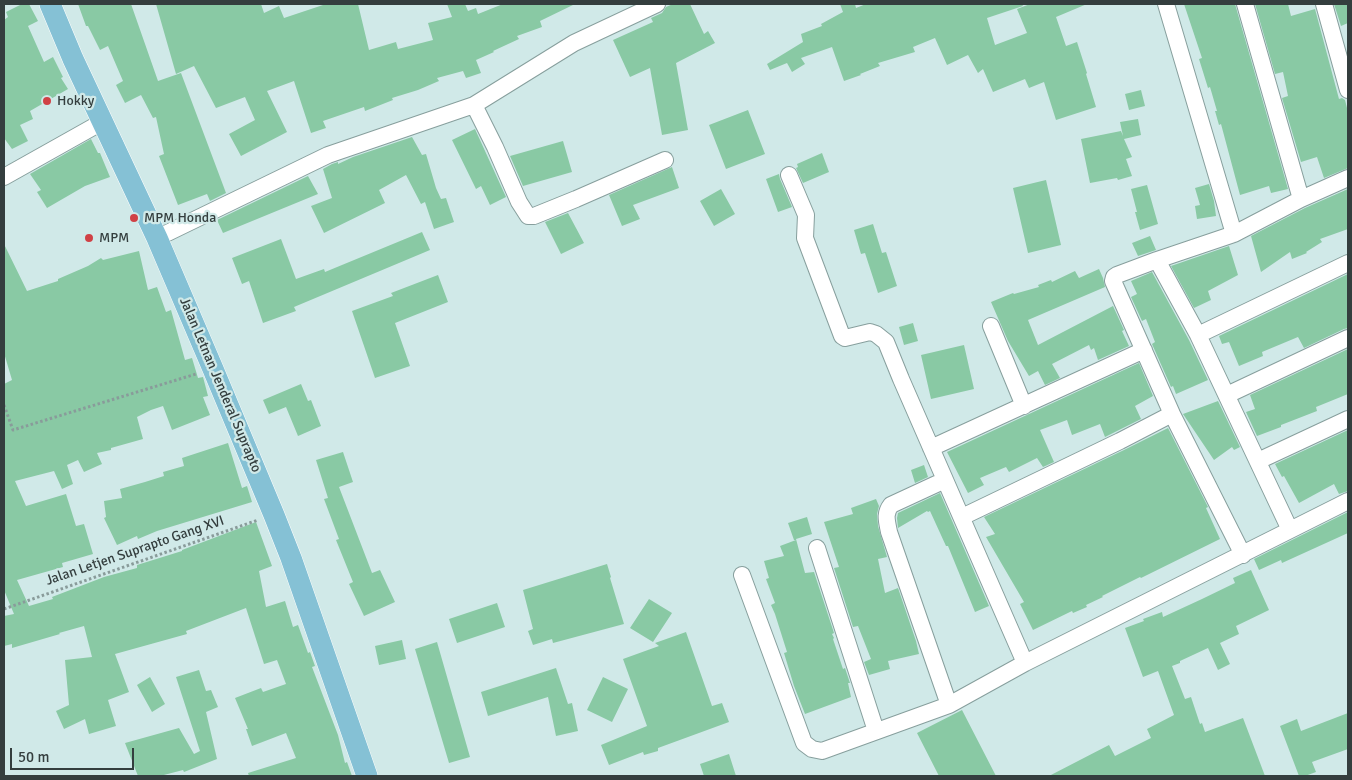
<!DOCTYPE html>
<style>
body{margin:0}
#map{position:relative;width:1352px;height:780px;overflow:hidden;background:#d0e9e8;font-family:Signika,sans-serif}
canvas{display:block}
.frame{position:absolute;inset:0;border:5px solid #343e3e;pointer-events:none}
.scale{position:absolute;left:10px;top:748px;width:124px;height:22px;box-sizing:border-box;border:2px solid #343e3e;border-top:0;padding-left:6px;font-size:15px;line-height:18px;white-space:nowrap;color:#343e3e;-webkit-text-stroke:4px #d0e9e8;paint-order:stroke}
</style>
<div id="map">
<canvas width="1352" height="780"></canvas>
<div class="frame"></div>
<div class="scale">50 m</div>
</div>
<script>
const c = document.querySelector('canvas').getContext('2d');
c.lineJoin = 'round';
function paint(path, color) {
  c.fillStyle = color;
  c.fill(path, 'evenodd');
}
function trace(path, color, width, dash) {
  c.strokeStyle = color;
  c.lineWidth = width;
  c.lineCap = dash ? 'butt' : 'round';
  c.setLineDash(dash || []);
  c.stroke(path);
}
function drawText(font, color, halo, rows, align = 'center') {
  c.font = font + ' Signika,sans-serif';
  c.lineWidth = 4.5;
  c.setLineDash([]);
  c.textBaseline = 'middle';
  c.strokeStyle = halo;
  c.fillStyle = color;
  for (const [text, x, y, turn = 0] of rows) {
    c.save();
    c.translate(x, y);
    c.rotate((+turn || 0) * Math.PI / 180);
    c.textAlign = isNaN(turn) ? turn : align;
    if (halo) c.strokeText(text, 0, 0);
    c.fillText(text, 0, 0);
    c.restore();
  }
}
paint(new Path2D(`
 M22 4H29L38 21 28 26 44 62 53 57 63 77 61 78 68 89 30 111 33 119 20 125 28 141 12 149 4 138V20L8 17 6 12Z
 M78 4H131L158 81 181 73 226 193 210 201 207 194 178 205 159 156 164 154 156 117 153 118 141 95 125 103 116 85 123 81 108 46 100 50 88 26H86Z
 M156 4H261L264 13 279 6 284 18 326 4H358L369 50 396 42 398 49 433 40 428 23 452 17 447 4H465L468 11 476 8 478 14 503 4H575L540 21 542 27 517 36 519 39 493 51 494 52 476 60 481 73 466 78 463 71 437 78 439 81 418 90 392 98 393 100 365 111 364 107 323 121 326 128 311 133 294 81 267 91 287 132 241 156 229 134 255 120 245 97 216 108 194 66 176 74Z
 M673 4H690L704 34 708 31 715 43 676 63 688 130 662 135 650 68 630 77 613 40 653 22 651 18 662 13 666 7Z
 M840 4H855L856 8 866 4H1022L1023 6 987 18 995 45 1027 33 1017 9 1030 4H1087L1056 17 1066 46 1077 42 1087 73 1086 74 1096 107 1056 120 1044 82 1029 88 1025 79 993 92 983 69 978 73 968 55 947 65 935 38 913 47 915 52 878 63 880 66 860 74 861 75 844 81 832 47 801 58 805 64 792 72 787 63 770 70 767 64 803 42 801 34 822 26 821 24 843 12Z
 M1184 4H1235L1288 189 1271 193 1269 186 1240 195 1221 124 1219 125 1215 111H1217L1210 87 1208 88 1199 59 1202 58Z
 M1255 4H1288L1291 16 1315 9 1339 99 1342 98 1345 100 1348 112V168L1324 178 1317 157 1301 162 1282 98 1288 96 1283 72 1275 74Z
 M1334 4H1348V23L1341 26Z
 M1141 90 1145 106 1129 110 1125 94Z
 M748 110 765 154 726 169 709 125Z
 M1138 119 1141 135 1124 139 1132 157 1126 159 1132 176 1118 180 1117 178 1090 183 1081 139 1121 131 1123 136 1120 122Z
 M475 129 506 197 490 205 481 186 476 189 452 140Z
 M412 137 422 155 426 154 436 188 441 199 446 198 454 222 434 229 425 202 421 204 406 175 379 190 385 203 324 233 311 206 332 198 323 169 332 164 338 162V164L353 157Z
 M91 139 98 153H100L110 177 85 186 47 208 37 192 41 190 30 174Z
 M563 141 572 172 523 186 510 156Z
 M822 153 829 172 803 183 796 168 798 167 797 164Z
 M672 167 679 188 633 205 640 219 622 226 609 195Z
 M779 174 780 179 792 207 778 212 766 179Z
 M308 176 318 194 223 233 217 220Z
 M1046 180 1061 245 1028 253 1013 188Z
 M1209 184 1214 201 1216 216 1197 219 1195 206 1200 205 1195 188Z
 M1147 185 1158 224 1140 230 1135 212H1137L1131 189Z
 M721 189 735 214 714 226 700 201Z
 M1348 189V229L1320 239 1322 242 1306 252 1307 253 1292 259 1290 252 1261 272 1251 236 1305 208Z
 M568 213 584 243 561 254 545 222Z
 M873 224 882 253 886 252 897 286 878 293 865 253 861 254 854 230Z
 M422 232 430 250 294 307 296 311 263 323 249 281 242 284 232 258 281 239 296 279 324 269 325 272Z
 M1150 236 1156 250 1138 256 1132 243Z
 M4 244 27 291 58 281V279L88 266 101 258 103 260 139 251 148 290 157 287 166 312 171 310 185 360 192 358 198 378 203 377 208 396 203 397 210 415 172 430 163 406 151 410 137 417 143 439 111 448V450L97 453 102 464 84 472 78 460 67 465 73 484 62 489 54 471 15 481 26 506 66 494 76 526 84 524 93 554 62 563 63 567 17 580 29 606 53 599 52 597 104 577 137 568V565L182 551V550L256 522 272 566 259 571 266 607 285 601 293 627 298 625 308 653 310 652 315 666 312 667 338 735 345 763 347 762 352 776H249L248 773 296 758 286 733 252 746 246 729H248L235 698 261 688 263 692 286 684 277 660 264 664 246 608 186 631 187 634 115 654 129 692 108 700 116 726 89 734 85 719 64 729 56 711 69 705 65 660 92 657 84 626 59 633 60 634 12 648V644L4 646V616L14 614 4 590V384L12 380 4 353Z
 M1229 246 1238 275 1208 291 1211 300 1194 308 1171 266Z
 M1099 269 1103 278 1105 287 1028 320 1038 345 1113 306 1124 330 1122 331 1129 346 1098 360 1094 348 1091 350 1089 345 1052 364 1060 378 1045 385 1038 371 1029 376 1008 341 991 302 1013 293 1014 294 1039 287 1038 285 1051 280 1052 282 1075 271 1079 278Z
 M1152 272 1189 340 1208 380 1176 394 1173 386 1171 387 1152 344 1155 342 1146 319 1142 321 1131 297 1137 294 1131 281Z
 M1348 274V328L1344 329 1304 348 1298 337 1262 352 1263 356 1239 366 1229 342 1222 344 1219 336Z
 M438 275 448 302 395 323 410 366 375 378 352 311 393 296 391 293Z
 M913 323 918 341 904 345 899 327Z
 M964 345 974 389 931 399 921 355Z
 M1348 349V394L1316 407 1317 411 1281 425V427L1257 436 1246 412 1255 409 1250 395Z
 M1139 363 1153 396 1135 406 1141 419 1105 437 1100 424 1072 435 1067 420 1040 430 1054 462 1043 467 1037 458 1009 472 1006 467 980 478 984 485 968 493 947 452Z
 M301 384 308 401 311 400 321 426 298 436 286 407 269 414 263 400Z
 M1218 401 1240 447 1234 450 1232 447 1214 460 1183 414Z
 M1168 428 1208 507 1206 508 1220 539 1141 578 1140 577 1102 596 1103 597 1086 605 1087 607 1073 613 1072 611 1033 630 1020 604 1024 602 986 537 995 534 984 517 1124 450Z
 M1348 430V491L1339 494 1334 484 1299 503 1284 476 1282 477 1275 464Z
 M228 443 242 488 247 486 252 502 157 531 138 539 137 536 117 545 104 518 106 517 104 501 122 498 120 489 145 482 164 476 163 472 184 466 182 458Z
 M343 452 353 482 339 487 372 573 380 570 395 602 364 616 349 584 353 582 336 540 339 539 324 499 328 498 316 460Z
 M924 465 928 477 915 483 911 470Z
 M940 493 989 606 975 612 948 546H946L930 511 928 512 927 511 898 528 897 518 898 513Z
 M876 499 879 506 877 514 878 526 887 557 878 559 885 593 898 588 916 641 919 654 888 661 890 669 869 675 864 662 871 659 858 626 853 627 834 568 839 567 824 522 853 514 851 508Z
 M1348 512V533L1282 563 1281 560 1259 570 1254 559Z
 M807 517 812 534 796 539 805 573 814 572 834 633 832 634 834 638 833 639 843 669 845 668 850 683H848L851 697 805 714 794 686 784 653 787 652 775 614 771 605 775 603 766 579 769 578 764 561 784 556 780 546 796 540H794L788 523Z
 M607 564 611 577 610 578 624 624 553 643 552 639 533 645 528 631 533 629 523 590Z
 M1251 570 1269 610 1236 626 1239 634 1220 643 1230 664 1218 670 1208 648 1180 661V663L1172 666 1185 699 1191 697 1200 724 1202 723 1205 732 1243 718 1265 776H1049L1109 745 1115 756 1151 738 1147 729 1174 715 1158 671 1143 677 1125 628 1144 621 1143 619 1162 612 1163 617 1202 599 1235 583 1233 578Z
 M649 599 672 613 653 642 630 628Z
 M497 603 505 627 457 643 449 619Z
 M686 632 712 706 722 703 729 722 658 748V751L644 755 643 752 609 765 601 745 647 726 623 659 659 646 655 643Z
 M402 640 406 659 379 665 375 646Z
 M437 642 470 757 449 763 415 649Z
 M556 668 568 704 572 703 578 731 556 736 548 697 488 716 481 692Z
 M199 670 206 691 211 690 218 707 206 712 217 759 184 772 183 770 160 776H138L125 743 179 728 194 754 200 751 176 677Z
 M150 677 165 704 152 712 137 685Z
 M603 677 628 689 612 722 587 710Z
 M962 710 996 776H939L917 733Z
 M1348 713V749L1312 762 1316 772 1305 776H1299L1280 726 1297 719 1301 731Z
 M729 754 736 776H704L700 764Z`), '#89c9a4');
const minor = new Path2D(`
 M1166 4 1234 234 1157 260 1198 335 1290 530
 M1245 4 1301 199
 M1324 4 1348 90
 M474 105 495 147 519 202 528 216H534L576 199 665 160
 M789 175 806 215 805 238 842 336 845 338 870 332 876 334 886 342 901 379 1025 663
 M4 177 102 122
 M1234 234 1301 199 1348 178
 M157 238 328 155 474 105 574 43 657 4
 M1157 260 1117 275 1114 277 1113 281 1172 414 1243 555
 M991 326 1024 406
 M1198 335 1348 263
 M1227 395 1348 338
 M931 448 1144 350
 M1258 461 1348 419
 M945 480 891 505C884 514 887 521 889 532L949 705
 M962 517 1120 441 1172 414
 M817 548 876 731
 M742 575 804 743 812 749 822 751 949 705 1025 663 1348 501`);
const major = new Path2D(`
 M50 4 73 59 157 238 213 369 274 515 291 558 367 776`);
trace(minor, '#879f9d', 18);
trace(major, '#fff', 22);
trace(new Path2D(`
 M4 405 13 430 196 374
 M4 609 258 520`), '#899b9a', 3, [2.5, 2.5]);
trace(minor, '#fff', 16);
trace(major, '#85c1d5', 21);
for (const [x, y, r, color] of [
 [47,101,5,"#d04145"],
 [134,218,5,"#d04145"],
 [89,238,5,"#d04145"]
]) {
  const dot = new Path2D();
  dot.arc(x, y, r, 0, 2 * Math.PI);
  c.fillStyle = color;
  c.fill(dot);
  trace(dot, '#d0e9e8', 2);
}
drawText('14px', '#343e3e', '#d0e9e8', [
 ["Hokky",57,101],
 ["MPM Honda",144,218],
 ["MPM",99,238]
], 'left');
drawText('14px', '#343e3e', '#d0e9e8', [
 ["Jalan Letnan Jenderal Suprapto",220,385,67],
 ["Jalan Letjen Suprapto Gang XVI",135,551,-19]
]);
</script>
